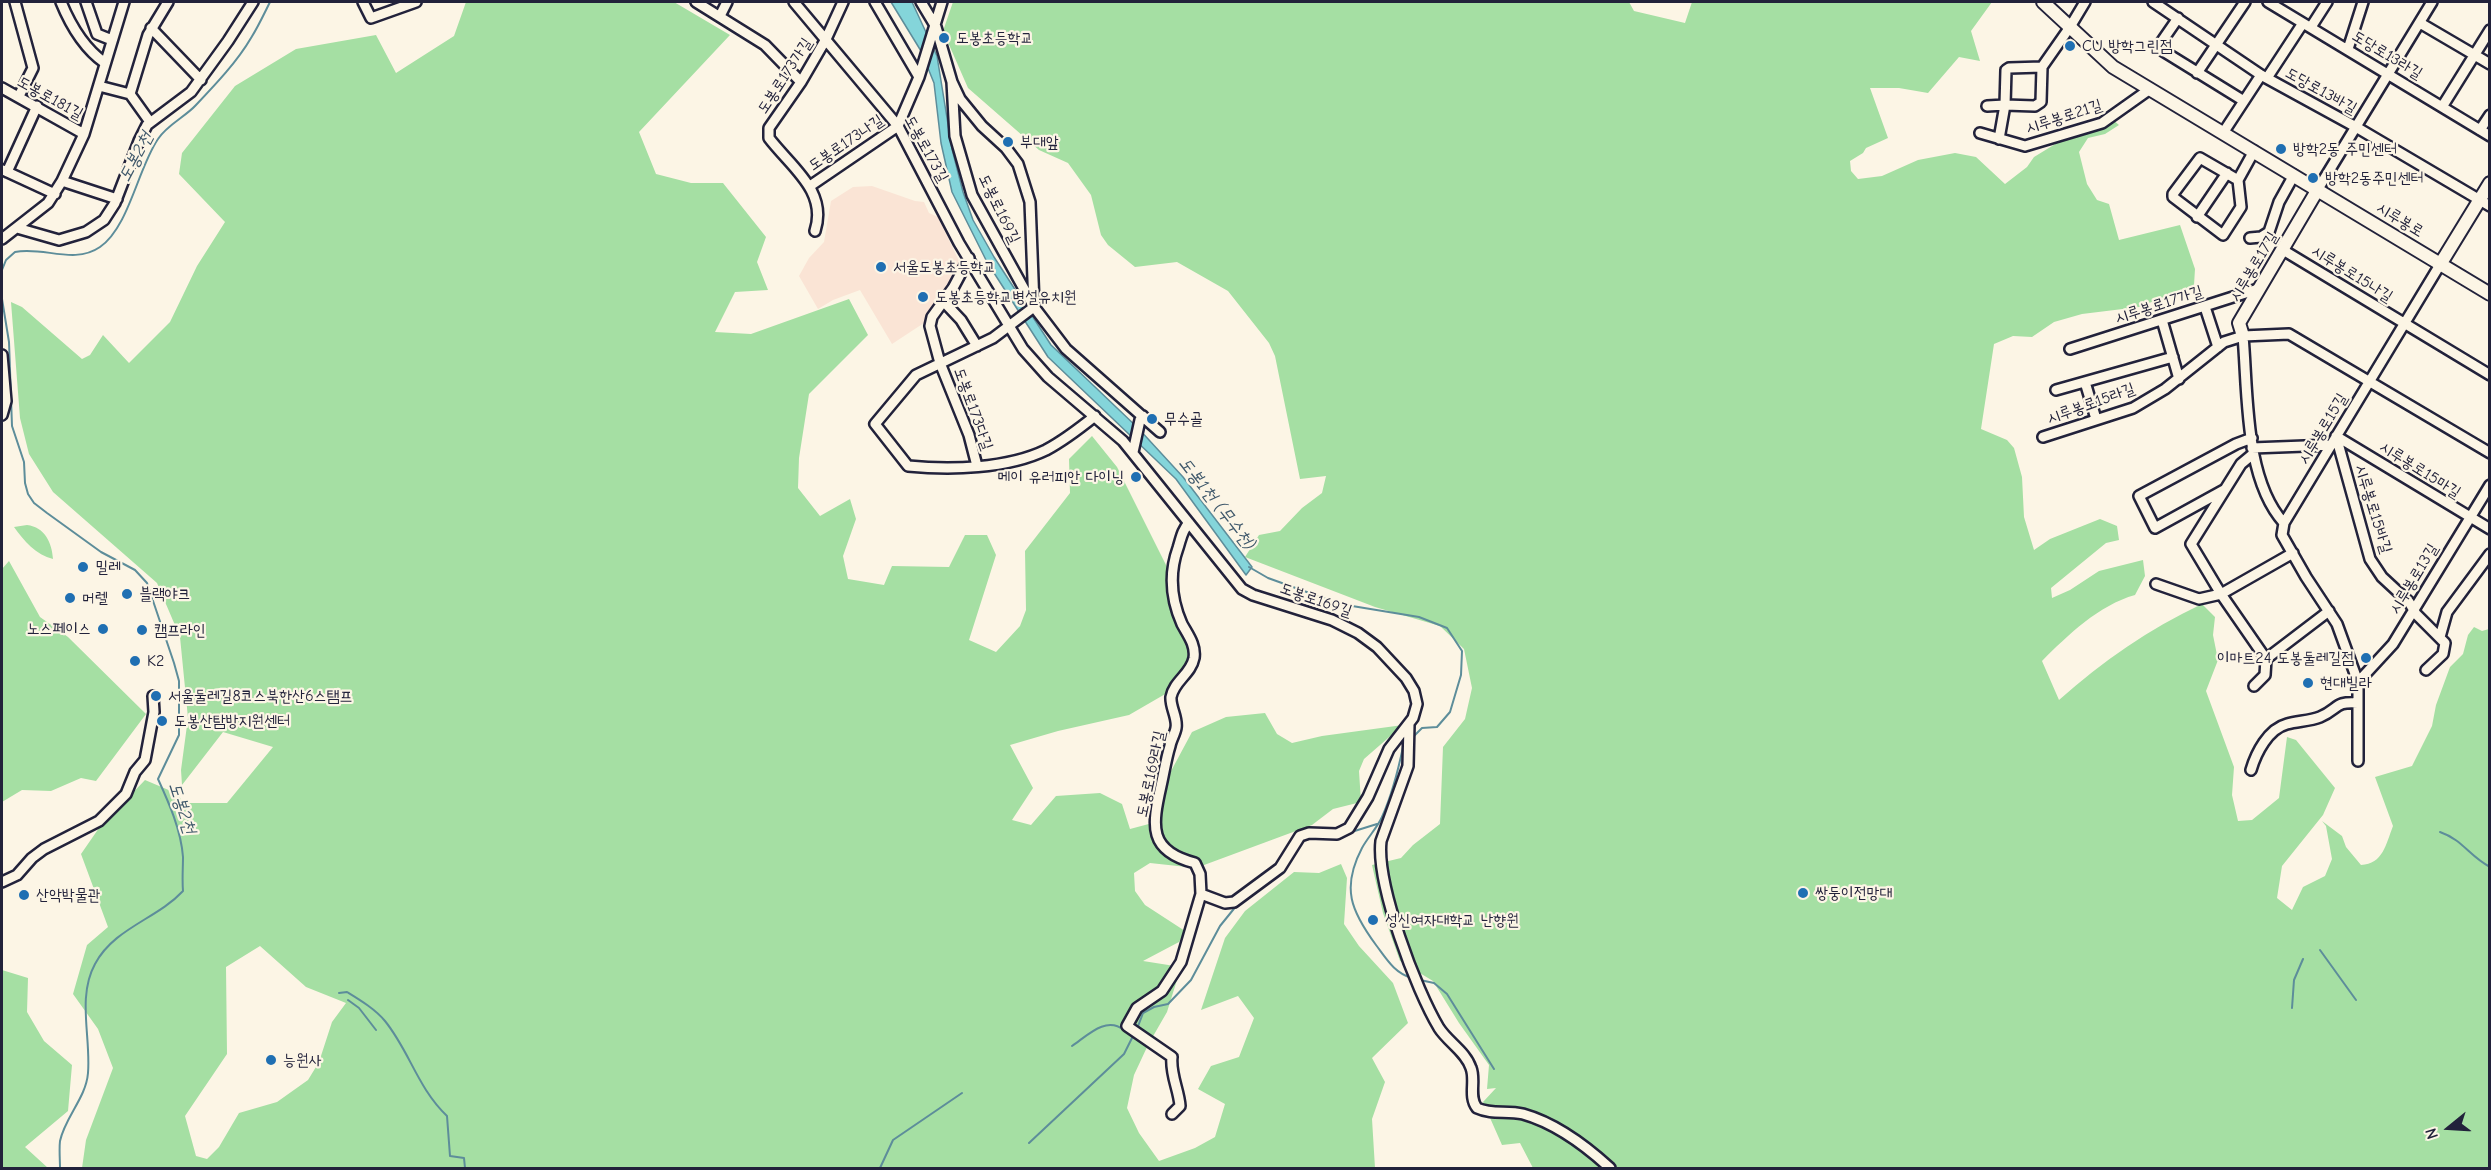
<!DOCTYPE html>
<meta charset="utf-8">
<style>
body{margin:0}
#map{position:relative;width:2491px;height:1170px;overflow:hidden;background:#fcf5e5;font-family:"Comic Neue",sans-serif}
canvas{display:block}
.frame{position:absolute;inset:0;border:3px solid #22223b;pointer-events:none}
.north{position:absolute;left:2419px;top:1098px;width:60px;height:60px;-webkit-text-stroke:4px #fcf5e5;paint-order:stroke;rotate:252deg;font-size:16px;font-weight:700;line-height:24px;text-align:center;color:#22223b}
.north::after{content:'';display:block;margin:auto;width:21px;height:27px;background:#22223b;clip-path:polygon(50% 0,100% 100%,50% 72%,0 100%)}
</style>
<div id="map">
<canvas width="2491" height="1170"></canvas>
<div class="frame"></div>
<div class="north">N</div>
</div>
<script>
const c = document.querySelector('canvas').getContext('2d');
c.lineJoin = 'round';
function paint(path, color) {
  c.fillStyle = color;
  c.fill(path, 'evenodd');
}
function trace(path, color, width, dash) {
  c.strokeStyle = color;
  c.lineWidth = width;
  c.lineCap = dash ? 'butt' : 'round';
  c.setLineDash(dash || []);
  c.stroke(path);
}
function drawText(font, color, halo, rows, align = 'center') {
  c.font = font + ' "Comic Neue","Poor Story",sans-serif';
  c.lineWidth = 4.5;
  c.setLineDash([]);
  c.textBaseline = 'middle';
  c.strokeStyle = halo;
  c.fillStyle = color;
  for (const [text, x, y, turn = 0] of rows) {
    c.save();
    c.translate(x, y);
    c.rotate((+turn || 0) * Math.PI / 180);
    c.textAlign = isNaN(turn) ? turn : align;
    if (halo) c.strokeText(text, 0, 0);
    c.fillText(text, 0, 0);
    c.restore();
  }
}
paint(new Path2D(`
 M872 186 915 201 924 202 929 213 938 217 959 261 957 274 927 321 892 344 860 290 833 300 818 309 799 276 809 258 824 242 831 201 853 187Z`), '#fae4d5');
paint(new Path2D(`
 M466 2H674L730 35 639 132 656 174 691 183H723L766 237 757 262 768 290 735 292 715 332 751 334 849 299 868 335 809 394 799 458 798 488 820 516 850 499 856 519 843 556 848 579 884 585 892 566 949 567 965 535H987L996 555 969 640 996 652 1020 626 1026 610 1025 551 1070 493 1069 459 1092 436 1117 467 1168 569 1180 609 1194 646 1188 670 1167 693 1129 715 1058 731 1010 745 1033 788 1012 820 1031 825 1056 796 1100 793 1122 804 1130 829 1160 821 1170 773 1192 732 1226 717 1265 713 1277 734 1292 743 1322 736 1403 725 1364 759 1359 771 1361 802 1333 809 1312 825 1196 868 1150 863 1134 873 1135 891 1145 905 1185 931 1179 942 1143 961 1181 967 1167 1012 1148 1045 1134 1075 1127 1108 1139 1133 1159 1161 1195 1148 1215 1137 1225 1104 1198 1089 1211 1066 1239 1057 1254 1018 1238 996 1201 1010 1225 938 1245 911 1294 872 1319 873 1341 864 1347 878 1344 924 1359 946 1393 983 1408 1023 1372 1058 1385 1082 1372 1119 1375 1168H82L86 1140 113 1068 98 1029 73 994 87 945 108 927 81 854 99 828 145 780 178 794 183 803H227L273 747 223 732 182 785 181 770 188 718 180 637 157 583 53 492 29 454 20 418 11 302 22 307 82 359 90 355 103 335 129 363 170 322 197 266 225 222 179 174 182 153 235 86 296 49 376 35 396 73 454 36ZM260 946 306 987 346 1003 332 1022 319 1062 308 1080 277 1102 239 1113 219 1147 207 1159 196 1156 185 1116 227 1054 226 967Z
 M953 2H1629L1634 11 1685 23 1692 2H1992L1971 31 1980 61 1959 57 1928 93 1899 88H1870L1888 138 1866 148 1863 153 1850 161 1851 171 1858 179 1882 176 1918 160 1955 153 1976 157 2005 184 2027 167 2034 157 2057 143 2113 120 2119 125 2105 134 2088 138 2079 152 2087 184 2097 200 2109 204 2119 240 2180 225 2195 269 2194 285 2139 307 2082 314 2054 322 2032 337 2013 336 1994 344 1981 429 2007 440 2014 448 2022 477 2024 517 2034 550 2050 539 2100 519 2117 526 2119 540 2106 543 2051 588 2052 598 2070 590 2099 571 2143 560 2145 576 2135 595C2099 605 2068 635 2042 661L2059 700C2103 661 2149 629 2202 604L2215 617 2213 635 2218 660 2206 691 2234 767 2232 795 2238 821 2252 820 2279 798 2287 737 2296 740 2335 788 2323 815 2282 866 2277 898 2292 910 2303 887 2325 876 2332 859 2326 826 2322 821 2342 836 2346 847 2361 865C2383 864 2386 844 2393 826L2375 777 2412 766 2432 726 2436 705 2450 667 2463 654 2468 635 2474 627 2482 631 2489 629V1168H1533L1520 1143 1502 1145 1483 1102 1496 1088 1487 1089 1489 1065 1459 1023 1433 981 1400 961 1383 913 1372 865 1401 858 1413 845 1440 824 1443 747 1465 719 1472 688 1464 649 1440 626 1375 607 1245 557 1259 535 1280 531 1302 508 1322 493 1326 476 1300 479 1275 356 1269 343 1228 291 1177 262 1135 267 1108 245 1101 235 1091 195 1068 163 1039 150 968 88 943 31Z
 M27 525C45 527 52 543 53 559 36 555 24 541 14 527Z
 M9 561 40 617 68 637 146 714 96 781 81 778 51 791 22 790 2 802V569Z
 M2 970 28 978 27 1012 44 1041 72 1065 68 1111 25 1147 48 1168H2Z`), '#a5dfa3');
const water = new Path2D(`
 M891 2H912L937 56 952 149 963 192 973 220 994 257 1051 345 1138 428 1183 477 1252 567 1246 575 1176 479 1048 357 987 262 952 192 941 143 934 83 921 51Z`);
paint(water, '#84d5da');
trace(water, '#5d8d9a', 1.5);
trace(new Path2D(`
 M2 270 6 260 15 252C43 246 74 265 100 247 129 227 138 168 158 139 167 125 185 117 196 105 215 85 237 62 251 38 258 27 264 14 270 2
 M2 299 9 342 12 426 24 462 25 483 28 494 34 503 47 513 101 552 135 570 147 583 174 663 179 681V735L158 779C169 803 181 830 183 857 183 868 182 879 183 891 157 919 114 928 95 964 77 997 91 1037 88 1073 86 1098 65 1117 60 1141 59 1149 60 1160 60 1168
 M1249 567 1268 578 1340 604 1419 617 1447 628 1462 651 1461 675 1450 712 1437 727 1422 728 1412 738
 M1406 744 1403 747C1398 771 1392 795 1382 817 1377 828 1368 837 1362 848 1341 888 1351 911 1376 945 1386 958 1394 973 1412 978
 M2440 832C2463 840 2469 856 2490 867
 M1345 834 1377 824
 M1301 841 1313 837
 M1244 900 1280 873
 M2320 950 2356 1000
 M1420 980 1434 983 1447 994 1494 1069
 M339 993 347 992C360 1000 375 1009 385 1021 410 1052 417 1087 447 1116L450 1156 464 1158 465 1168
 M348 1000 359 1008 376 1030
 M2292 1008 2294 980 2303 959
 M1137 1029 1143 1013 1154 1007 1168 1004 1191 980 1220 926 1237 905
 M1072 1046C1088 1035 1106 1016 1124 1030
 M1029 1143 1124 1054 1134 1034
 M880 1168 893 1140 962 1093`), '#5d8d9a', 2);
const street = new Path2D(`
 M15 2 33 68 19 96
 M61 2C70 24 85 49 105 63
 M86 2 97 34 112 40
 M363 2 371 18 416 2
 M696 2 765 45 801 82
 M794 2 898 126 959 243 1023 349 1048 377 1123 441 1242 589 1253 595 1332 620 1358 633 1377 647 1406 678 1414 691 1417 704 1413 718 1389 749 1368 797 1349 828 1337 834 1309 833 1300 836 1280 868 1234 902 1225 903 1201 894
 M921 2 936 27 952 82 960 99 982 126 1006 148 1018 164 1030 202 1034 305
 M2153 2 2261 75 2356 127 2490 206
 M2268 2 2490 136
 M720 16 727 2
 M2178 18 2160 44 2163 51 2244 101
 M2420 23 2490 64
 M2311 27 2327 2
 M151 28 201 80
 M2348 49 2363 2
 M2042 67 2070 27 2085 2
 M2197 73 2245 2
 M919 77 942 2
 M2267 78 2303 23
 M952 82 955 136 972 195 1034 307 1066 349 1160 432
 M99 86 130 94 150 122
 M2 88 84 134
 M130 94 148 35 168 2
 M1987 106 2005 105 2006 70 2009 68 2042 67 2041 102 2035 106 2005 105 1999 139
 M2442 107 2490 30
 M2480 130 2490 115
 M1980 133 2025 146 2102 123 2150 89
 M2223 133 2261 75
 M3 170 55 194
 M7 172 37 106
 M2238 180 2200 158 2173 194V197L2223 235 2241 207 2238 180 2254 151
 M62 181 117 199
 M810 186 898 126 919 77 875 2
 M2318 189 2432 2
 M2197 217 2227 173
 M17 228 59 240 86 232 104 220 115 203 139 141 147 125 191 92 228 41 253 2
 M815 231C828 191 791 167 769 138V128L801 82 826 39 843 2
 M2250 238 2261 237 2269 232 2279 202 2294 175
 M2 239 48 203 62 181 84 134 124 2
 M2283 250 2490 375
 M969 258 953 288 932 317 930 326 940 363 969 435 977 466
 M944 302 961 320 977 346
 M1034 307 993 338 916 375 875 424 908 466C950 470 1007 469 1046 450 1063 441 1080 428 1095 416
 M2205 307 2218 347
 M2162 320 2179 379
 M2243 336C2248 392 2244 479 2284 523
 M2070 349 2258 289
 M2 355 6 401 2 415
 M2085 382 2096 419
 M2056 390 2173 357
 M2336 436 2370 559 2382 577 2409 602 2416 614 2445 643 2443 654 2426 670
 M2336 436 2490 529
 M2043 437 2133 408 2165 389 2224 342 2243 336 2289 334 2490 453
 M2252 448 2331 445
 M1133 452 1140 420 1143 416
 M2253 454 2241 464 2191 544 2221 594 2266 659
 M2224 490 2155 528 2139 496 2236 444 2252 438
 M2156 584 2199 599 2221 594 2293 553
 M2440 637 2447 612 2490 554
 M2358 682 2393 644 2490 485
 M2254 686 2265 675 2266 659 2329 611
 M1409 724 1408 766 1381 841C1376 884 1416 990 1439 1028 1448 1042 1466 1052 1471 1068 1476 1080 1468 1097 1477 1108 1492 1115 1507 1110 1523 1114 1555 1123 1586 1146 1610 1168
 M2358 761V682L2337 624 2306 577 2282 535 2284 523 2441 263
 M2251 770C2256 753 2268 729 2287 724 2298 721 2310 721 2320 717 2339 709 2334 701 2358 703
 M2 882 17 875 32 858 44 849 99 821 126 794 135 772 145 760 154 712 153 696
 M1172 1114 1180 1106C1179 1090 1170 1074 1172 1057L1127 1026 1137 1008 1162 991 1181 962 1201 894 1200 874 1195 863C1148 851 1152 826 1161 786 1164 773 1166 759 1170 746 1171 740 1175 734 1176 728 1178 718 1170 707 1171 697 1174 681 1191 674 1194 658 1196 645 1188 635 1182 624 1171 599 1169 573 1178 548 1181 539 1182 530 1189 523`);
const secondary = new Path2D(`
 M2043 2 2113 67 2490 294
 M2441 263 2490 183
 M2243 336 2239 323 2318 189`);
trace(street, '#22223b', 14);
trace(secondary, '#22223b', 16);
trace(street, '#fcf5e5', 9);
trace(secondary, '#fcf5e5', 12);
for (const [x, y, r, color] of [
 [944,38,6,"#1f6fb2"],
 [2070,46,6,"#1f6fb2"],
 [1008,142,6,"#1f6fb2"],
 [2281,149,6,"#1f6fb2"],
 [2313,178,6,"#1f6fb2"],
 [881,267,6,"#1f6fb2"],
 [923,297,6,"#1f6fb2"],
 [1152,419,6,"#1f6fb2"],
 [1136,477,6,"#1f6fb2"],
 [83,567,6,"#1f6fb2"],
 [127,594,6,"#1f6fb2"],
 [70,598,6,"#1f6fb2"],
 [103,629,6,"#1f6fb2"],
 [142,630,6,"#1f6fb2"],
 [2366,658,6,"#1f6fb2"],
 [135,661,6,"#1f6fb2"],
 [2308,683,6,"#1f6fb2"],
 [156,696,6,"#1f6fb2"],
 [162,721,6,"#1f6fb2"],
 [1803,893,6,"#1f6fb2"],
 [24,895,6,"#1f6fb2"],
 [1373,920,6,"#1f6fb2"],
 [271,1060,6,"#1f6fb2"]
]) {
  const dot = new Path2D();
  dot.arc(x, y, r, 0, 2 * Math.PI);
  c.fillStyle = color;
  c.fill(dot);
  trace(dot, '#fcf5e5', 2);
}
drawText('16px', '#22223b', '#fcf5e5', [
 ["도봉초등학교",956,38],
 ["CU 방학그린점",2082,46],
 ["부대앞",1020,142],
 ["방학2동 주민센터",2293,149],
 ["방학2동주민센터",2325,178],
 ["서울도봉초등학교",893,267],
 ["도봉초등학교병설유치원",935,297],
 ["무수골",1164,419],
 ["메이 유러피안 다이닝",1124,477,"right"],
 ["밀레",95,567],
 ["블랙야크",139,594],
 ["머렐",82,598],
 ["노스페이스",91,629,"right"],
 ["캠프라인",154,630],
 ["이마트24 도봉둘레길점",2354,658,"right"],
 ["K2",147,661],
 ["현대빌라",2320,683],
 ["서울둘레길8코스북한산6스탬프",168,696],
 ["도봉산탐방지원센터",174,721],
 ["쌍둥이전망대",1815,893],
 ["산악박물관",36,895],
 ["성신여자대학교 난향원",1385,920],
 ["능원사",283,1060]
], 'left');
drawText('16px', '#22223b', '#fcf5e5', [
 ["도당로13라길",2387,55,31],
 ["도봉로173가길",785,76,-57],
 ["도당로13바길",2321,91,29],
 ["도봉로181길",50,98,29],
 ["시루봉로21길",2064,117,-18],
 ["도봉로173나길",846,143,-34],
 ["도봉로173길",926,149,61],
 ["도봉로169길",999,209,64],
 ["시루봉로",2400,220,31],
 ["시루봉로17길",2254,267,-59],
 ["시루봉로15나길",2352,274,32],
 ["시루봉로17가길",2159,305,-18],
 ["시루봉로15라길",2091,404,-20],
 ["도봉로173다길",973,409,70],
 ["시루봉로15길",2323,429,-59],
 ["시루봉로15마길",2420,470,32],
 ["시루봉로15바길",2373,509,73],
 ["시루봉로13길",2414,579,-59],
 ["도봉로169길",1316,600,19],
 ["도봉로169라길",1151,774,-78]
]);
drawText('italic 18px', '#3f586b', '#fcf5e5', [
 ["도봉2천",136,157,-62],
 ["도봉1천 (무수천)",1217,504,52],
 ["도봉2천",182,808,72]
]);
</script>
